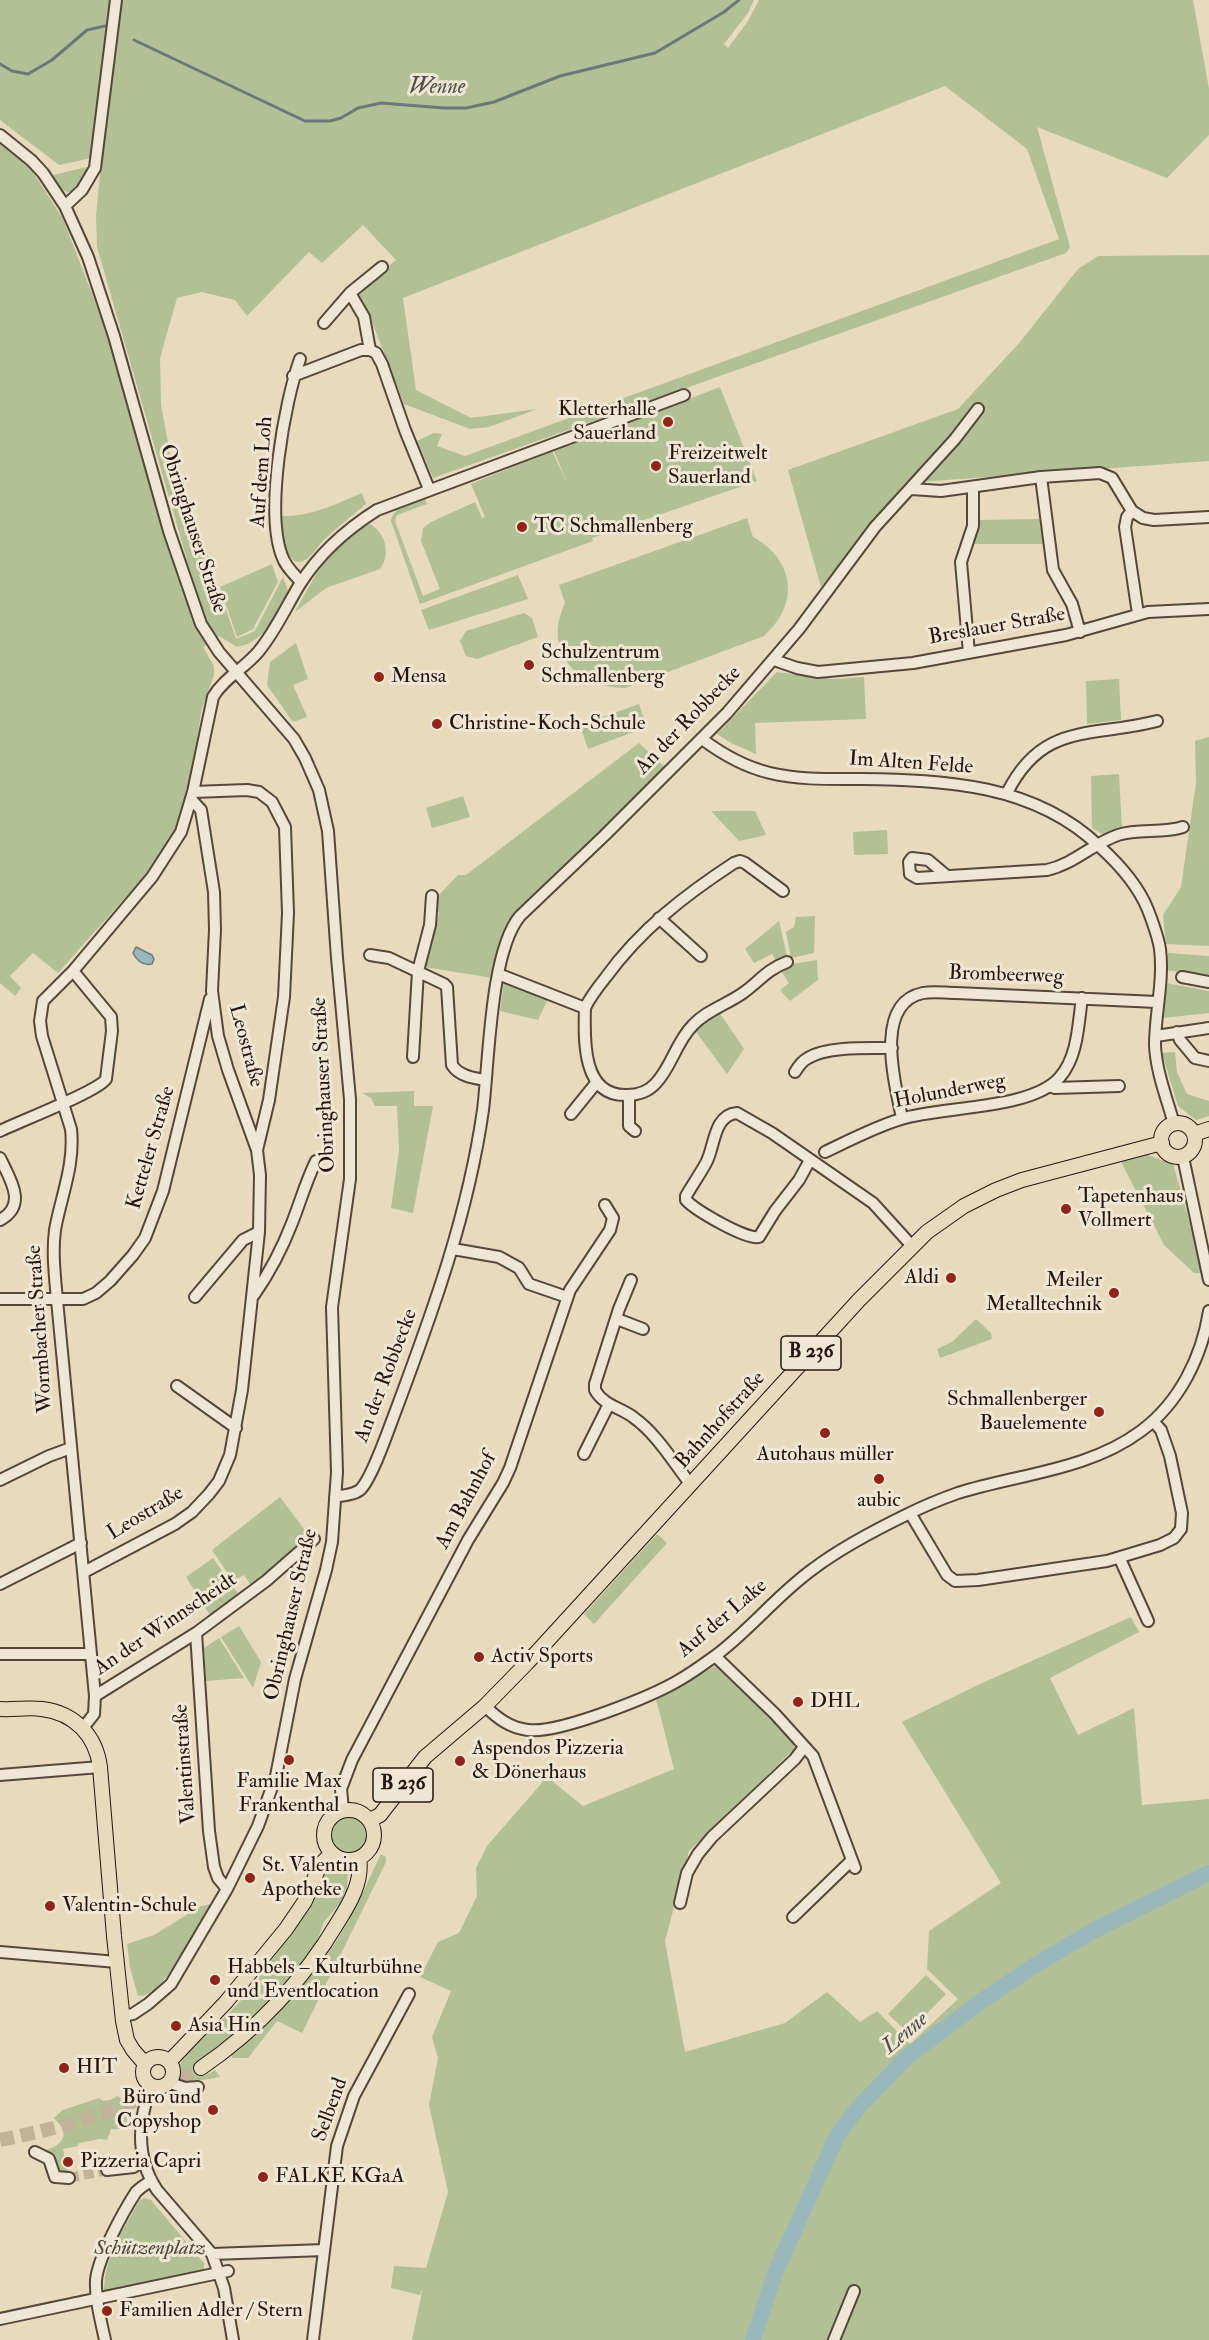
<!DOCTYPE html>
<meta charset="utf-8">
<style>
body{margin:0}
canvas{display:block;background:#e7dabd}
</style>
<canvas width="1209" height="2340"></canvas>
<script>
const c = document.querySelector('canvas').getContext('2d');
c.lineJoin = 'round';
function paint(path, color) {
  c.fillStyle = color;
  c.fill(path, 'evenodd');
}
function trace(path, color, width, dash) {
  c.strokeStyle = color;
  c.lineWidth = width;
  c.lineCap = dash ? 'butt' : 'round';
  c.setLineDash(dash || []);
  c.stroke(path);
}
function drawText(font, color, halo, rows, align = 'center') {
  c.font = font + ' "IM FELL Double Pica",serif';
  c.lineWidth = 6;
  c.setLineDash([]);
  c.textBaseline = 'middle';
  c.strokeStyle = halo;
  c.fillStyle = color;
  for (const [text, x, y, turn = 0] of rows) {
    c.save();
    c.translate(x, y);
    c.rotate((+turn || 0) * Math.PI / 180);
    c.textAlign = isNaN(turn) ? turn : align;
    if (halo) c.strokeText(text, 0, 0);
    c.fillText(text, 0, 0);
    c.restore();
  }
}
paint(new Path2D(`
 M0 0H754L748 13 724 44 728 48 748 21 759 0H1193L1209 89V135L1167 178 1037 127 1070 247 1066 253 433 478 417 441 434 433 442 434 437 446 465 456 1059 239 1027 149 945 86 403 298 416 390 471 418 537 409 489 427 470 429 404 404 368 312 358 293 396 260 363 225 322 263 309 252 247 316 235 300 202 292 177 298 160 358 161 405 174 476 194 515 236 639 255 631 283 577 288 590C276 613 266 642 237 647L219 636 203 647 214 666V675L202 708 189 787 171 846 58 973 33 953 10 976 21 988 15 996 0 983V143L31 169 63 219 103 322 188 563 97 247 96 215 116 15 92 158 59 165 0 120Z
 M87 167C85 176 74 202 61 188 58 185 55 179 53 175Z
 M1209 255V461L905 483 821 587 788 470 958 409 1020 342 1078 269 1098 256Z
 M720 387 757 481 592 538 593 541 420 604 391 521C393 506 413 503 425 499L427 504 397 515 395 521 423 596 440 589 421 541 423 528 431 522 475 502 482 518 485 517 471 484 552 451 568 485 554 451Z
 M362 493 366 504C352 516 336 528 323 541 317 547 311 558 303 561 284 569 282 526 281 516 311 517 336 504 362 493Z
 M747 518 753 537C795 560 800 604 764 636L625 688C576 687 542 651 565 603L559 585Z
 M1043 519 1046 544H972L978 520Z
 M370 524C386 533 391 554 380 569L326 588 295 612C311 583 336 533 370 524Z
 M272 564 278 582 253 629 237 637 220 587Z
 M518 575 528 599 429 630 421 610Z
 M524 613 532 618 538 637 477 659 466 656 460 641 466 631Z
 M296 643 308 679 293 685 307 717 293 722 267 685 270 662Z
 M777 672 834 679 864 677 866 719 755 723 756 754 731 743 717 734Z
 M1119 679 1121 720 1087 724 1086 681Z
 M639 704 647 727 588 749 580 725Z
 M1209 737V946L1166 944 1163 915 1181 887 1196 783 1195 741Z
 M639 743 666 768 576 857 515 913 499 946 493 978 424 967 439 913 437 911V897L458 875H466Z
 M1119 774 1122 830 1105 836 1092 828 1091 776Z
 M463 796 470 817 432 828 426 808Z
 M711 811H755L766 835 739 841Z
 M887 830 888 854 854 855 853 832Z
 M815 916 814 953 791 958 786 932 794 927 796 917Z
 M779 921 787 956 776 961 772 954 754 963 745 949Z
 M1168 953 1209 956V977L1167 970Z
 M817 960 818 980 790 1001 780 990 789 983 781 971 792 964Z
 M504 982 548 999 538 1020 500 1011Z
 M1166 983 1209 991V1013L1163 1018Z
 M719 1012 744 1049 727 1074 694 1029Z
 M1175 1052 1177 1072 1187 1094 1209 1101V1116L1196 1120 1178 1106 1162 1053Z
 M414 1091V1106H433L413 1213 391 1208 399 1150 397 1106H375L371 1098 362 1093Z
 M1145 1154 1173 1164 1204 1273H1194L1164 1245 1120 1160Z
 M976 1319 991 1333 992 1339 940 1358 937 1349 952 1342Z
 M280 1497 310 1537 252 1587 244 1575 233 1581 212 1550Z
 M657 1534 667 1543 594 1624 584 1614Z
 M213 1558 239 1595 210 1615 186 1577Z
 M1131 1617 1139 1632 1050 1678 1078 1735 1134 1708 1142 1805 1209 1799V2340H412L423 2287 420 2295 391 2288 394 2266 426 2268 448 2192 429 2105 438 2058 432 2037 451 1991 420 1977 438 1942 459 1933 477 1896 476 1868 487 1846 547 1777 583 1806 674 1769 656 1699 717 1665 772 1716 795 1742 794 1749 689 1851 665 1941 685 2052 785 2023 827 1992 860 2022 877 2011 910 2044 958 1999 927 1969 929 1931 1001 1883 902 1722 982 1683Z
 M239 1626 261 1662 253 1688 221 1637Z
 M219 1638 244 1678 206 1681 204 1648Z
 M332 1835a18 18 0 1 1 36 0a18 18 0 1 1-36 0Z
 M381 1854 386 1857V1862L302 2033 277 2021 248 2058H233L230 2055C269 2021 308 1984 337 1940 354 1914 367 1883 381 1854Z
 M335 1863 344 1865 348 1869 347 1890 340 1903 324 1922 314 1949 290 1982 261 2012 196 2063 205 2076 215 2070 220 2077 196 2081 180 2076V2064L188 2052 237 2005 257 1981 309 1906 322 1877Z
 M211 1904C198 1924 164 1999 138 1996L130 1968 127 1944 154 1935 201 1906Z
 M926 1975 946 1994 908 2033 888 2014Z
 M118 2096C128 2105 127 2116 127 2129H111L107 2140 100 2139 79 2143 78 2146 63 2149 68 2174 60 2173 53 2156 46 2150C57 2147 70 2138 60 2125 58 2122 56 2121 54 2118L63 2110 99 2098 103 2101 110 2100Z
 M144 2198 151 2200 204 2263V2272L104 2293C104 2257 122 2232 139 2201Z`), '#b1c195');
const water = new Path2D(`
 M136 947 152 955 154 959 152 964C143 966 137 961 133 953Z`);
paint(water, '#9ab8bb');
trace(water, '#6b7877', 1.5);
trace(new Path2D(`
 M134 40 305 121H330L341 118 358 108 381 103 444 108H466L494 102 560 76 655 53 724 12 739 0
 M0 64 12 71 28 74 52 60 87 30 105 26`), '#6b7877', 3);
trace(new Path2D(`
 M753 2340 775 2273 838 2134 858 2108 908 2056 983 2000 1040 1962 1095 1930 1209 1873`), '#9ab8bb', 16);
trace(new Path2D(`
 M69 2178 107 2170`), '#c0b39a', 10, [10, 5]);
trace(new Path2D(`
 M0 2140C76 2125 134 2107 201 2068`), '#c0b39a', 14, [14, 7]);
const minor = new Path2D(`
 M0 135 32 161 43 173 65 206 88 257 114 336 169 531 201 624 219 652 294 739 305 758 319 790 328 831 337 958 350 1099V1179L332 1307 337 1472 332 1542 326 1570 295 1679 276 1776 258 1826 227 1889 171 1984 148 2004 133 2014 123 2016
 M65 206 82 190 95 168 116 0
 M350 293 364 317 370 350 376 353 382 364 405 430 429 489
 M324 323 350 293 382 267
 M300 359C284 404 265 512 282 556 285 566 294 574 301 582
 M293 376 361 350H370
 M1041 477 1053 570 1072 604 1080 632
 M911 489 941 491 1041 477 1100 473 1112 478 1132 511 1143 518 1154 520 1209 517
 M1132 511 1127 517 1125 527 1138 614
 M969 653 961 562 973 526V487
 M774 660 797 668 818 672 913 663 1066 635 1148 612 1209 609
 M702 739C722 754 745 767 770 773 799 780 831 779 861 779 945 780 1034 784 1099 846 1119 864 1138 885 1148 910 1153 923 1158 936 1160 949 1164 981 1155 1013 1155 1045 1156 1071 1167 1099 1174 1124
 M193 792 247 790 259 792 272 802 285 827 288 913 284 997 269 1100 257 1150
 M1007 793C1043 721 1092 738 1157 721
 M947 876 928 860 912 858 909 862 910 874 917 878 1047 870C1074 864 1092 844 1118 835 1139 828 1161 834 1183 827
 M659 918 701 956
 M370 955 389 958 444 984 447 987 452 1065C459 1076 473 1078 485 1080
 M498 974 585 1008C590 997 598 987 606 977 640 930 685 895 734 863L740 861 745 863 783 891
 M1182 977 1209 982
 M585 1008C584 1040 582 1097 627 1095 638 1095 649 1091 656 1083 672 1066 676 1042 693 1025 707 1010 726 1005 743 993 760 981 766 970 787 962
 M1177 1032 1180 1040 1195 1058 1209 1061
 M1156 1036 1209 1028
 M413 1057 418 971 430 925 432 896
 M795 1072C798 1067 802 1061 808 1058 827 1046 869 1048 892 1048
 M1050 1086 1055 1088 1119 1086
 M629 1095V1126L635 1131
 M571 1114 597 1082
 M902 1118C895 1084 873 1003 923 993 934 991 945 993 956 993L1157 1002
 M0 1131C18 1122 99 1091 106 1079L112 1031 111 1017 73 971
 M825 1152C850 1140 875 1127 901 1119 942 1106 1032 1110 1060 1077 1078 1056 1078 1025 1082 998
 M1183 1157 1209 1280
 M0 1158C10 1179 28 1205 0 1220
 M810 1160 799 1180 775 1211 759 1237C746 1240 695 1210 686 1200V1196C693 1184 700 1174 706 1163 715 1147 713 1115 737 1113L772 1133 873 1203 912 1246
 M453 1249 499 1257 519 1268 529 1284 567 1297
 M631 1280 619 1309 595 1384V1390C603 1405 621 1408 633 1417 657 1434 674 1463 691 1485
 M254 1295C270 1272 282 1249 292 1223 300 1203 306 1181 316 1161
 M195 1297 243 1240 259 1232
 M0 1299H83L96 1293 110 1281 133 1255 145 1238 163 1191 210 999
 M617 1319 643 1329
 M177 1386 236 1428
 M584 1454 609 1404
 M0 1480 49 1456 71 1448
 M335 1497C343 1495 355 1495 361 1489 373 1476 389 1428 396 1410 433 1311 468 1215 483 1110 489 1062 490 952 520 916L605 835 727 713 799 629 875 527 955 439 978 409
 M910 1513 947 1575 955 1581 978 1580 1107 1561 1160 1545 1174 1538 1181 1529 1182 1513 1170 1456 1161 1430 1153 1421
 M1120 1559 1148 1621
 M84 1572 175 1524 192 1512 209 1494 219 1481 230 1455 242 1390 259 1232 260 1175 257 1150 228 1070 218 1036 212 991 215 930 214 892 201 810 191 799
 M0 1584 81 1543
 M196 1633 209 1831 214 1867 218 1878 227 1889
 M0 1654H91
 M715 1656 775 1714 813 1756 855 1868
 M95 1696 196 1633 266 1581 314 1539
 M485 1706C497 1718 510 1728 528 1730 559 1734 653 1696 681 1679 693 1672 704 1664 715 1656 750 1630 778 1594 813 1569 842 1547 875 1530 908 1514 924 1506 941 1499 958 1493 1019 1474 1089 1470 1141 1431 1179 1403 1202 1357 1209 1311
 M83 1728 94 1714 95 1696 57 1300C55 1277 52 1253 55 1230 61 1196 75 1165 71 1129L42 1036 40 1021 43 1001 73 971 152 877 181 832 193 792 213 697C223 679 245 668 259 651 276 630 286 607 300 584 319 554 347 529 377 510L684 395
 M0 1775 100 1767
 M343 1810 341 1789 352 1760 468 1540 503 1483 510 1468 570 1290 610 1230 613 1218 605 1205
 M680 1903 687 1873 698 1854 712 1837 795 1759 804 1747
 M793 1917 852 1860
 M0 1952 117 1962
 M170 2083 185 2088 198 2087
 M151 2086C138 2121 135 2157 157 2190L212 2254 224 2288 233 2340
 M35 2152 49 2159 55 2177 69 2178
 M107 2170 134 2167
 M212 2254 324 2250
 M0 2319 228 2271
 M105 2340C101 2321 95 2300 96 2280 98 2258 123 2212 136 2192 140 2188 146 2184 151 2181
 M313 2340 337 2146 354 2096 409 1994
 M834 2340 854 2291`);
const major = new Path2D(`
 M1161 1140a17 17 0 1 1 34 0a17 17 0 1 1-34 0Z
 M1194 1134 1209 1129
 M0 1709C14 1710 28 1707 42 1709 75 1713 96 1736 100 1767L114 1936 123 2021 127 2040 133 2050 145 2064
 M324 1835a25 25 0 1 1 50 0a25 25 0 1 1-50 0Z
 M370 1820 380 1815 425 1757 485 1706 527 1663 859 1300 927 1232 964 1206 996 1190 1022 1180 1162 1143
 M143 2072a15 15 0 1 1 30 0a15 15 0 1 1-30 0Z
 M170 2061 226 2002 286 1929 305 1901 320 1865 332 1853
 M201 2068C258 2029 303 1981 338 1922 350 1903 363 1881 359 1858`);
trace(minor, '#55483b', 14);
trace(major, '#241710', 16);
trace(minor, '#efe7d4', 10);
trace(major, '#e7dabd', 14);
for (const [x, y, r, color] of [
 [668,422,6,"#8f2418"],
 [656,466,6,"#8f2418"],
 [522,527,6,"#8f2418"],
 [529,665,6,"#8f2418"],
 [379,677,6,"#8f2418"],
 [437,724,6,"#8f2418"],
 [1066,1209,6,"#8f2418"],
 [951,1278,6,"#8f2418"],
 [1114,1293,6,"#8f2418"],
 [1099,1412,6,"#8f2418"],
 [825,1433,6,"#8f2418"],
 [879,1479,6,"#8f2418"],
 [479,1657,6,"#8f2418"],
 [798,1702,6,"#8f2418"],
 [289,1760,6,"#8f2418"],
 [460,1761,6,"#8f2418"],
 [250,1878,6,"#8f2418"],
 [50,1906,6,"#8f2418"],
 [215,1980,6,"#8f2418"],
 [176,2026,6,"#8f2418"],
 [64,2068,6,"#8f2418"],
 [213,2110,6,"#8f2418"],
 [68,2162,6,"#8f2418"],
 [263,2177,6,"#8f2418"],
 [107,2311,6,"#8f2418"]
]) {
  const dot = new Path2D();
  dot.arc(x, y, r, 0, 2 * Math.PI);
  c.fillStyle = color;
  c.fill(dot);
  trace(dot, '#efe7d4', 2);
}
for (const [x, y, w] of [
 [811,1353,60],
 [403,1785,60]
]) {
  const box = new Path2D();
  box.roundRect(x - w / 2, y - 17, w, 34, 4.5);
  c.fillStyle = '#efe7d4';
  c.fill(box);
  trace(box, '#241710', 1.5);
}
drawText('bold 20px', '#241710', null, [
 ["B 236",811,1353],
 ["B 236",403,1785]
]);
drawText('21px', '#241710', '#efe7d4', [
 ["Kletterhalle",656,410,"right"],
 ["Sauerland",656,434,"right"],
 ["Freizeitwelt",668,454],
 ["Sauerland",668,478],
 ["TC Schmallenberg",534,527],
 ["Schulzentrum",541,653],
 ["Schmallenberg",541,677],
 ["Mensa",391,677],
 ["Christine-Koch-Schule",449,724],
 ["Tapetenhaus",1078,1197],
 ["Vollmert",1078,1221],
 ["Aldi",939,1278,"right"],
 ["Meiler",1102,1281,"right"],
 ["Metalltechnik",1102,1305,"right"],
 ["Schmallenberger",1087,1400,"right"],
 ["Bauelemente",1087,1424,"right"],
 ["Autohaus müller",825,1455,"center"],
 ["aubic",879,1501,"center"],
 ["Activ Sports",491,1657],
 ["DHL",810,1702],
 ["Aspendos Pizzeria",472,1749],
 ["& Dönerhaus",472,1773],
 ["Familie Max",289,1782,"center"],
 ["Frankenthal",289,1806,"center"],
 ["St. Valentin",262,1866],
 ["Apotheke",262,1890],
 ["Valentin-Schule",62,1906],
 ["Habbels – Kulturbühne",227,1968],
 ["und Eventlocation",227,1992],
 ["Asia Hin",188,2026],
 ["HIT",76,2068],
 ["Büro und",201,2098,"right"],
 ["Copyshop",201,2122,"right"],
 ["Pizzeria Capri",80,2162],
 ["FALKE KGaA",275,2177],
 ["Familien Adler / Stern",119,2311]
], 'left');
drawText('21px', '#241710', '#efe7d4', [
 ["Auf dem Loh",263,472,-86],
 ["Obringhauser Straße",192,529,72],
 ["Breslauer Straße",997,627,-10],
 ["An der Robbecke",689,721,-46],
 ["Im Alten Felde",911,764,4],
 ["Brombeerweg",1006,976,2],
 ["Leostraße",245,1046,75],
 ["Obringhauser Straße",325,1085,-93],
 ["Holunderweg",950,1092,-11],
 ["Ketteler Straße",152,1148,-74],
 ["Wormbacher Straße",41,1329,-94],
 ["An der Robbecke",387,1376,-69],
 ["Bahnhofstraße",721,1421,-48],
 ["Am Bahnhof",467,1501,-62],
 ["Leostraße",146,1514,-31],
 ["Obringhauser Straße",292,1615,-77],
 ["Auf der Lake",723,1619,-40],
 ["An der Winnscheidt",166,1625,-34],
 ["Valentinstraße",186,1764,-94],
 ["Selbend",331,2110,-70]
]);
drawText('italic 21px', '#4e4a38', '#efe7d4', [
 ["Schützenplatz",150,2249]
]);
drawText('italic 22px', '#4d4f4c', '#efe7d4', [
 ["Wenne",437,88],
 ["Lenne",906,2034,-40]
]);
</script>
